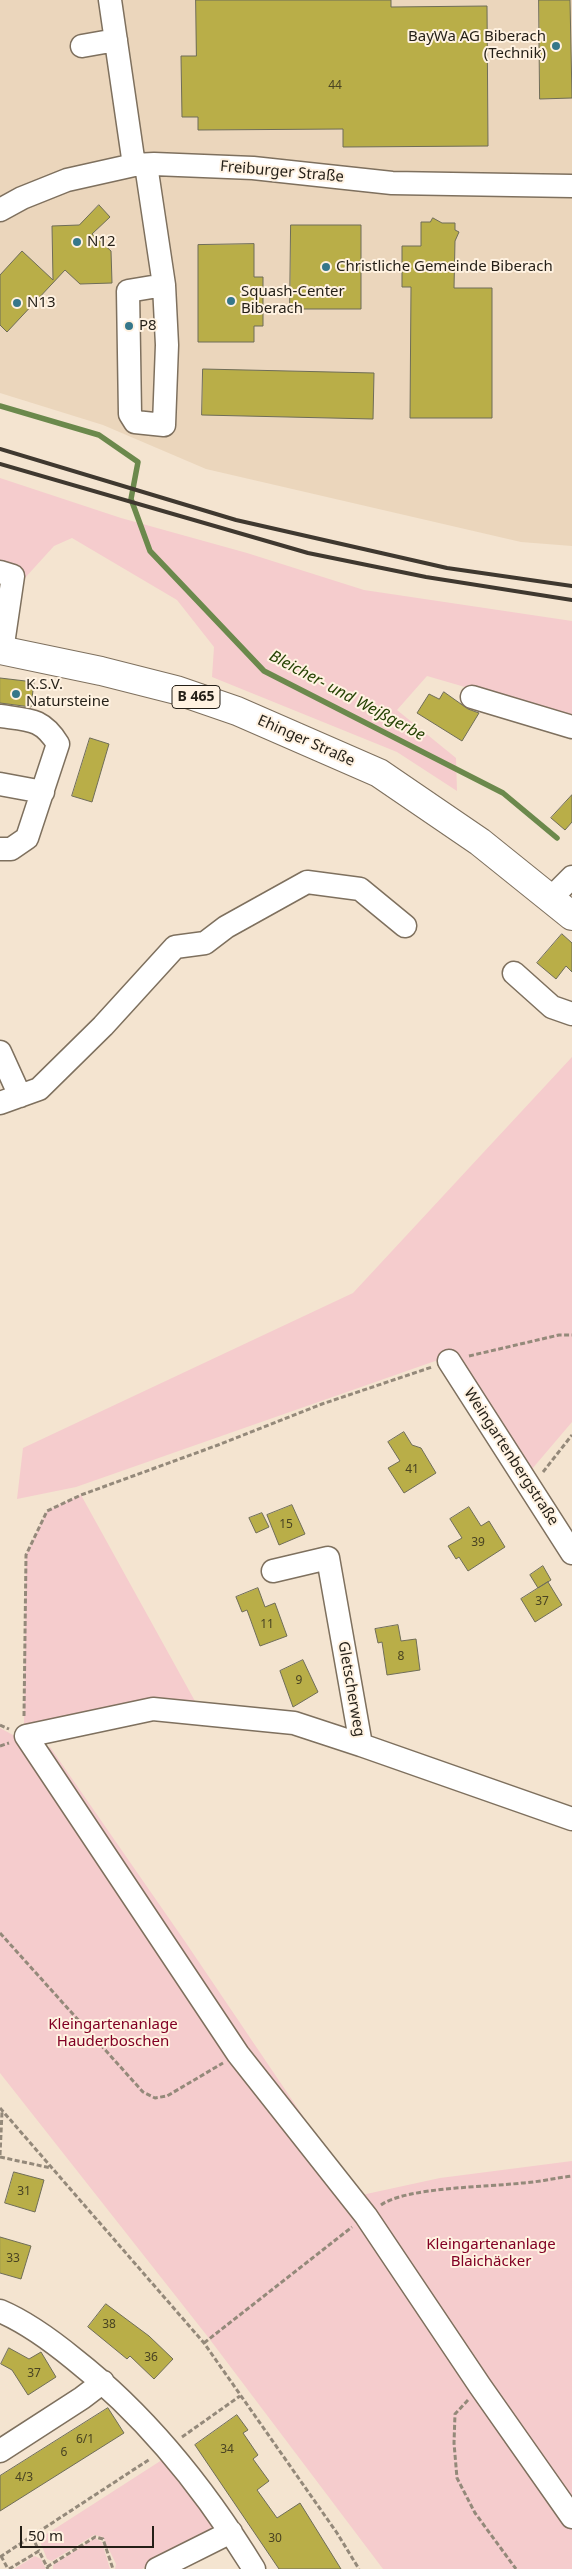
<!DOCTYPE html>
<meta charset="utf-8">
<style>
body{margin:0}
#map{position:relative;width:572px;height:2569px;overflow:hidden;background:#f4e4d0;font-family:"Noto Sans",sans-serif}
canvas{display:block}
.scale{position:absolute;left:20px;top:2526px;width:134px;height:22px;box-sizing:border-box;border:2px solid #241f17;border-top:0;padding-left:6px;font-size:15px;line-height:18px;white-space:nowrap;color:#241f17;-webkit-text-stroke:4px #fff2e1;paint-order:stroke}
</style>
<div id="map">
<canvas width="572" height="2569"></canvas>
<div class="scale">50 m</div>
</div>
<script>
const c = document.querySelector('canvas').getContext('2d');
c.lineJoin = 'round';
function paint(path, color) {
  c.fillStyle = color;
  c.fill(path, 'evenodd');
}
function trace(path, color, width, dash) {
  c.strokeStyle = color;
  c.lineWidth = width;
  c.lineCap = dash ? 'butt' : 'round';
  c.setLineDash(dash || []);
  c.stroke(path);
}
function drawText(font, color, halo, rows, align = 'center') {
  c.font = font + ' "Noto Sans",sans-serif';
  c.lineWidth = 4;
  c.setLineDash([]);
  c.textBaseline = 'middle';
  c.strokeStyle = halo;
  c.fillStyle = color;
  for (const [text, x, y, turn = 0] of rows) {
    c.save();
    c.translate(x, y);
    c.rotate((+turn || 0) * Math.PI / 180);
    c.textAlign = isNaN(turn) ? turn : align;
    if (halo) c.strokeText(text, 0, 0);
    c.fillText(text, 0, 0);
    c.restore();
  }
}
paint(new Path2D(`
 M0 0H572V546L521 542 206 469 103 425 0 393Z`), '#ebd6bc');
paint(new Path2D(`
 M0 478 121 518 247 553 364 590 572 621V718L427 676 397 710 456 758 457 791 397 752 212 677 214 647 177 600 72 538 54 546 24 579 0 564Z
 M572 1057V1422L532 1469 458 1353 76 1487 17 1499 23 1448 353 1293Z
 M81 1495 196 1703 24 1726 26 1555 47 1511Z
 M0 1728 13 1735 29 1751 50 1747 184 1940 357 2196 440 2178 572 2161V2569H383L208 2337 0 2073Z
 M165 2458 213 2524 208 2535 142 2569H115L116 2564 103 2537 94 2535 52 2561 47 2559 39 2539Z
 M95 2538 102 2542 110 2569H53V2565Z
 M35 2556 41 2559 46 2569H14Z`), '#f5cccd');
trace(new Path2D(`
 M0 406 99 435 138 462 131 499 150 551 264 671 503 793 557 838`), '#6b894c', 5.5);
const building = new Path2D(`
 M196 0H391V7L487 6 488 146 343 147V129L198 130V117H182L181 56H196Z
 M539 0H570L572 98 540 99Z
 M99 205 110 217 92 234 111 251 112 283 80 284 65 270 7 332 0 325V275L22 251 53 280 52 226 79 225Z
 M433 218 442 223H455V230L459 232 455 241 454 288H492V418H410L411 287H402V246H421V222H430Z
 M291 225H361V309H290Z
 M254 244V277H263V326H254V342H198V245Z
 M203 369 374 373 373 419 202 415Z
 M0 678 34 682 31 707 0 703Z
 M444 692 468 709 479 713 462 741 417 713 429 694 439 699Z
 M90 738 109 744 92 802 72 796Z
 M572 795V822L565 830 551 818Z
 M562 934 572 943V972L566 966 556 979 537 963Z
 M404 1432 412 1445 421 1448 436 1473 404 1493 388 1468 400 1461 388 1442Z
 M292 1505 305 1534 279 1545 267 1515Z
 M469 1507 481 1526 489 1521 505 1547 468 1571 459 1557 456 1559 448 1546 462 1538 450 1519Z
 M262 1513 269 1527 256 1533 249 1518Z
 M543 1566 551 1580 538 1588 530 1575Z
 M548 1582 562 1605 535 1622 521 1599Z
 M258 1588 265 1607 275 1603 287 1636 260 1646 247 1610 242 1612 236 1597Z
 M398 1625 401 1641 416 1639 420 1670 387 1675 382 1642 378 1643 375 1629Z
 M303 1660 318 1692 293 1707 280 1671Z
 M14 2172 44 2180 35 2212 5 2203Z
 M0 2237 31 2246 21 2279 0 2273Z
 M106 2304 149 2336 173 2359 154 2379 130 2356 127 2359 88 2327Z
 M9 2348 29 2359 41 2352 56 2377 28 2395 12 2370 1 2364Z
 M108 2408 124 2433 0 2511V2476Z
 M237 2415 248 2430 243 2433 258 2455 253 2459 269 2481 257 2490 277 2518 300 2503 341 2569H279L195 2445Z`);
paint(building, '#b9ae48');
trace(building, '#6f6d58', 1);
const minor = new Path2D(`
 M110 0 134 165
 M82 46 116 40
 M146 165 164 285 167 345 164 425 135 422 130 414 128 291 164 285
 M0 210 22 198 67 180 134 165 154 164 253 168 392 183 572 186
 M0 572 13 576 2 651
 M472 697 572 727
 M0 716C29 720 42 718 58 744L27 838 11 849H0
 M0 784 43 792
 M551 898 572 877
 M514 973 552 1007 572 1014
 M0 1052 20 1096
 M0 1103 39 1089 103 1026 175 947 205 943 226 927 307 882 360 889 405 926
 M449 1361 572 1553
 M273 1571 328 1558 361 1745 572 1819
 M361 1745 294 1723 153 1709 26 1736 238 2054 366 2216 480 2386 572 2517
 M0 2311C26 2322 52 2341 74 2359 148 2417 205 2489 254 2569
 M0 2451 82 2398 103 2382
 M157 2569 231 2532`);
const major = new Path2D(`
 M0 650 101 671 176 690 237 711 379 773 480 842 572 916`);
trace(minor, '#7e705e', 25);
trace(major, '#7e705e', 30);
trace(new Path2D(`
 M469 1356 559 1335H572
 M543 1472 572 1435
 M24 1716 26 1555 47 1511 81 1495 218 1445 322 1404 432 1367
 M0 1725 9 1729
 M0 1746 9 1743
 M0 1933 143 2092 155 2098 167 2096 223 2063
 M0 2108 204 2343 337 2533 359 2569
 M0 2155 2 2112
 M0 2157 51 2168
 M381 2205C406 2187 489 2187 522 2183 539 2182 555 2178 572 2176
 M204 2343 352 2227
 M468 2400 455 2414 454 2443 457 2478 475 2513 516 2569
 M182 2437 240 2396
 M32 2536 39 2551
 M1 2556 8 2569
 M0 2557 150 2459
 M47 2567 95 2537 103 2539 113 2569
 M9 2569 39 2551 48 2569`), '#94897a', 3, [5, 2.5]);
trace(minor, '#fff', 22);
trace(major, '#fff', 28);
trace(new Path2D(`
 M0 449 236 520 447 568 572 586
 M0 464 308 553 426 577 572 600`), '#3f382f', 4);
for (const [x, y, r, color] of [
 [556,46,5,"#36778a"],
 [77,242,5,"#36778a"],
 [326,267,5,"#36778a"],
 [231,301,5,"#36778a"],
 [17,303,5,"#36778a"],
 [129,326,5,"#36778a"],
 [16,694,5,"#36778a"]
]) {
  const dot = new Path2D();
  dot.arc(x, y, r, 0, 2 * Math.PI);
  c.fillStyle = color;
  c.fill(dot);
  trace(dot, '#fff2e1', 2);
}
drawText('12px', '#494323', null, [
 ["44",335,86],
 ["41",412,1470],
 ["15",286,1525],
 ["39",478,1543],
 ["37",542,1602],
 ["11",267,1625],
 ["8",401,1657],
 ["9",299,1681],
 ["31",24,2192],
 ["33",13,2259],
 ["38",109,2325],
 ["36",151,2358],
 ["37",34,2374],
 ["6/1",85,2440],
 ["34",227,2450],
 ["6",64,2453],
 ["4/3",24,2478],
 ["30",275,2539]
]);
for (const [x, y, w] of [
 [196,697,48]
]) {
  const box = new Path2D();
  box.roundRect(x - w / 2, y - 11.5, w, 23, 4);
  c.fillStyle = '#fff2e1';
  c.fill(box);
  trace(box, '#241f17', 1);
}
drawText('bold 14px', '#241f17', null, [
 ["B 465",196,697]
]);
drawText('15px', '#241f17', '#fff2e1', [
 ["BayWa AG Biberach",546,37,"right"],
 ["(Technik)",546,54,"right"],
 ["N12",87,242],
 ["Christliche Gemeinde Biberach",336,267],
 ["Squash-Center",241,292],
 ["Biberach",241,309],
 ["N13",27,303],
 ["P8",139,326],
 ["K.S.V.",26,685],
 ["Natursteine",26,702]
], 'left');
drawText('15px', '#241f17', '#fff2e1', [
 ["Freiburger Straße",282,172,5],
 ["Ehinger Straße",306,741,24],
 ["Weingartenbergstraße",511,1457,57],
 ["Gletscherweg",351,1689,80]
]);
drawText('15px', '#820024', '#fff2e1', [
 ["Kleingartenanlage",113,2025],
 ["Hauderboschen",113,2042],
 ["Kleingartenanlage",491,2245],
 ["Blaichäcker",491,2262]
]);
drawText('italic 16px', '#254203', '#fff2e1', [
 ["Bleicher- und Weißgerbe",347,696,28]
]);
</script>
